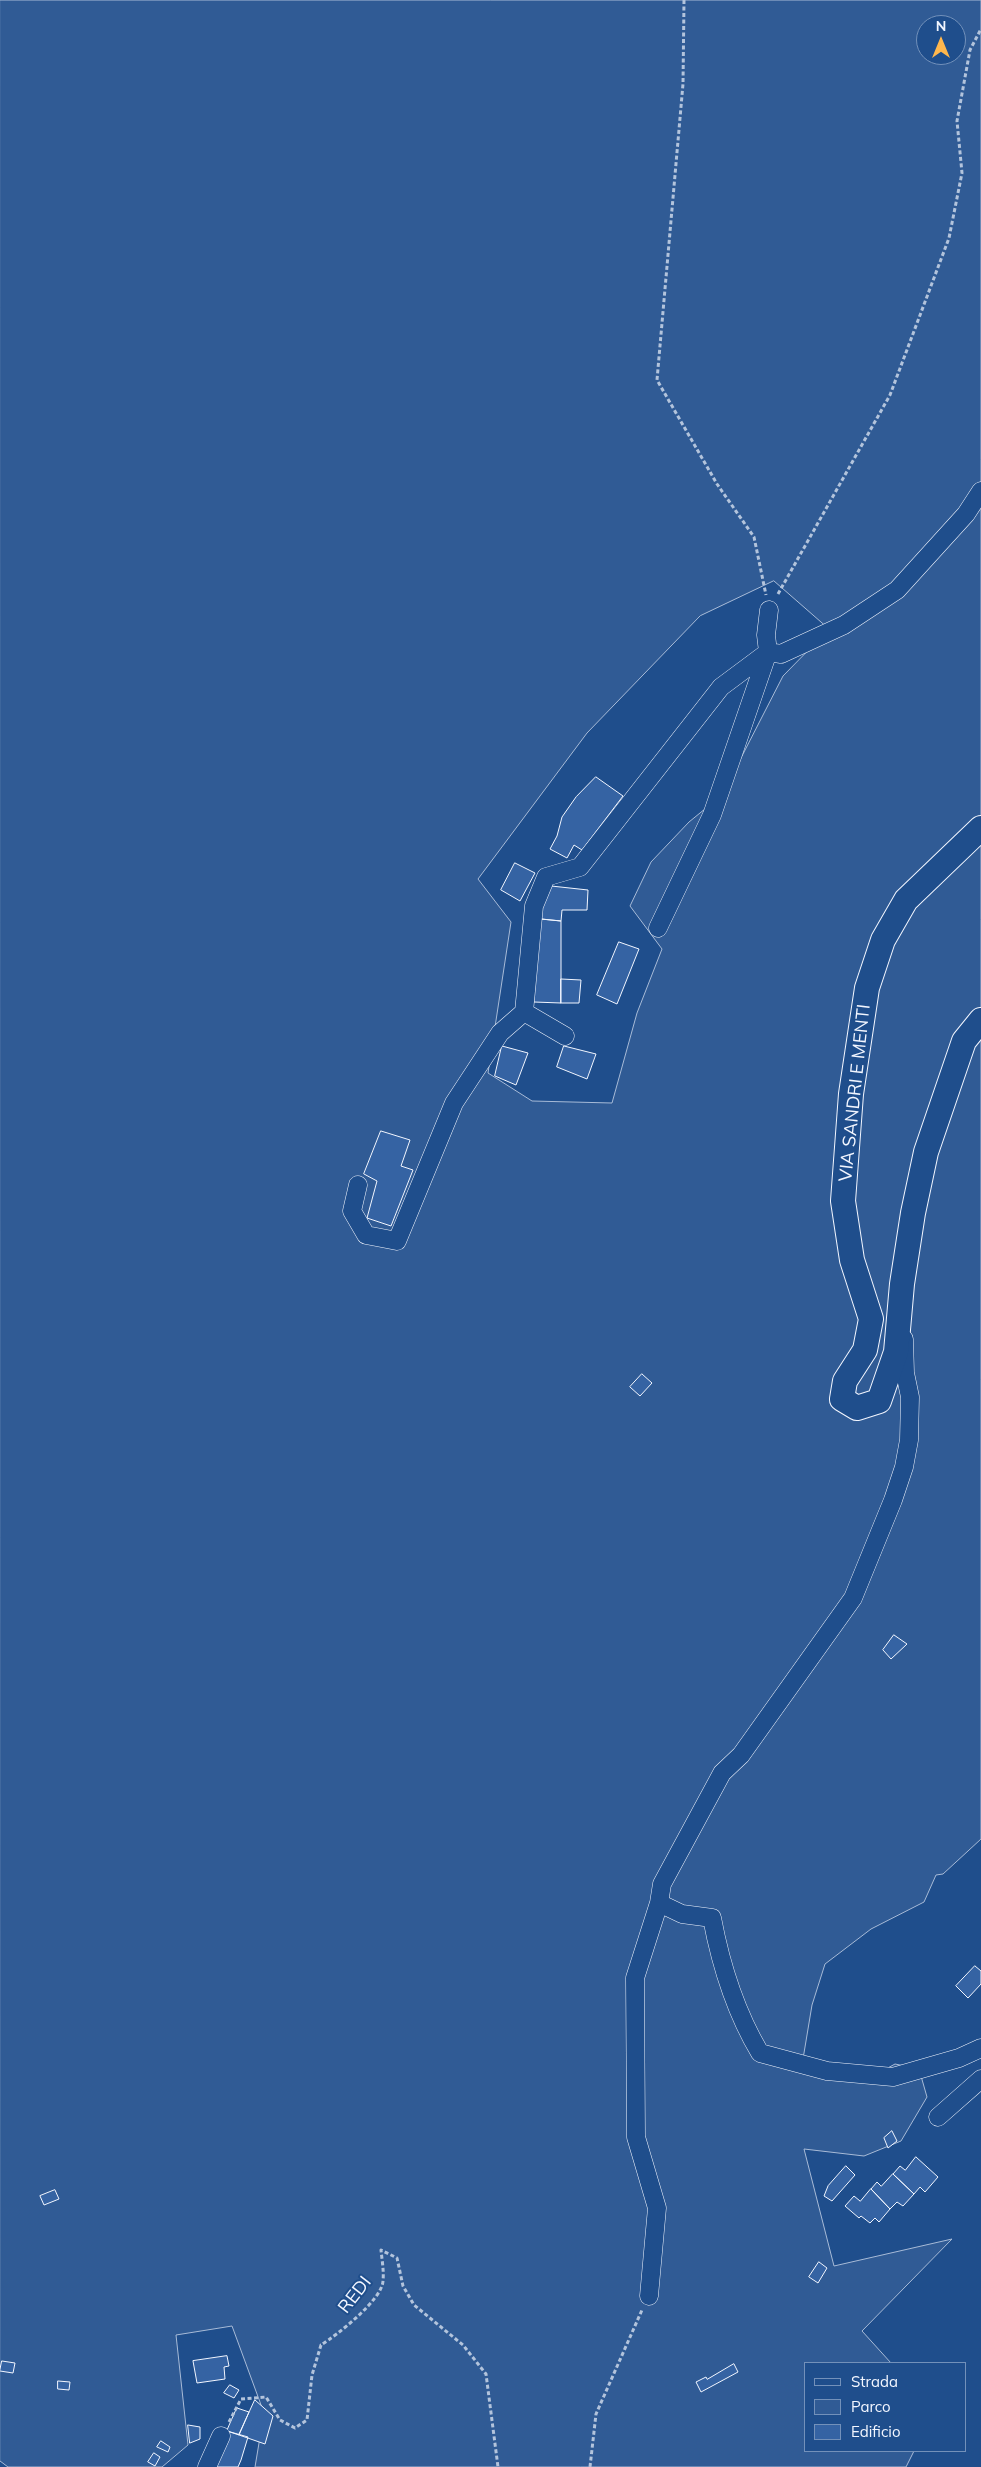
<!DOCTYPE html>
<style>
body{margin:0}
#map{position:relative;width:981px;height:2467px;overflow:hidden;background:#1f4e8c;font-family:Mulish,sans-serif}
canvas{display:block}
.legend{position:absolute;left:804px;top:2362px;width:162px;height:90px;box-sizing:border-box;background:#1f4e8c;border:1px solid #7391ba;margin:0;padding:6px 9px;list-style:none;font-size:15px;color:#f2f6ff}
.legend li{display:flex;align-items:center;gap:10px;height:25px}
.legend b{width:25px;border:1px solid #7391ba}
.north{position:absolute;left:916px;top:15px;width:50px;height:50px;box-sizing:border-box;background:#1f4e8c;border:1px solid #7391ba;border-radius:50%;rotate:0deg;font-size:14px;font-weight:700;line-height:20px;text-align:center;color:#f2f6ff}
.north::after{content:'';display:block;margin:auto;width:18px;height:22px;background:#ffb74d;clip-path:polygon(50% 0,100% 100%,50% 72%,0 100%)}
</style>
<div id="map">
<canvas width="981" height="2467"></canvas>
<ul class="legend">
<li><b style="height:6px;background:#1f4e8c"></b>Strada</li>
<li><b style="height:14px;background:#305b95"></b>Parco</li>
<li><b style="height:14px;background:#3563a3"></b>Edificio</li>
</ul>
<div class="north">N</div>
</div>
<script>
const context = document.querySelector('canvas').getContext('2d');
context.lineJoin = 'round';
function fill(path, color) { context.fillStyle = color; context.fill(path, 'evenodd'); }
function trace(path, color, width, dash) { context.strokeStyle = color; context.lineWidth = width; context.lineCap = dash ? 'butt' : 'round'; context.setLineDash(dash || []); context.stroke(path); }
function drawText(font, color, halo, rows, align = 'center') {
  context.font = font + ' Mulish,sans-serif'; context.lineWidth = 4; context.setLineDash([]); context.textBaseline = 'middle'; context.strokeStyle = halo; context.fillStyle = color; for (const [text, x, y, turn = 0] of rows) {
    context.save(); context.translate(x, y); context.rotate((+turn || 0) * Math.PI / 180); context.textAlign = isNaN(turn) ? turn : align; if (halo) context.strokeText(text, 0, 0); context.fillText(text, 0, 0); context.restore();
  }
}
const green = new Path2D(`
 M0,0H981V1839L943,1874L936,1875L924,1902L871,1929L825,1964L812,2005L802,2065L875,2075L895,2064L919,2069L927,2097L901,2141L864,2156L804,2149L834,2266L952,2239L862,2331L891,2363H805V2451H914L906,2467H255L264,2413L232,2326L176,2335L188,2445L162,2467H8L0,2461ZM926,25H956V55H926ZM774,581L829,629L783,676L722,795L689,822L651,862L630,906L662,949L637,1013L612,1103L532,1101L488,1073L511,922L478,879L587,733L700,616Z`);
const building = new Path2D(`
 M596,777L623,796L582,850L574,845L567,858L550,849L557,836L562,817L576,797Z
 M515,863L535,873L520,901L501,890Z
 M542,885L588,890L587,910H562L561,921L541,919Z
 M541,919L561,921V1003L534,1002Z
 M619,942L639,949L617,1004L597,995Z
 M561,979L581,980L579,1003H561Z
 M502,1046L528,1053L516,1085L495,1076Z
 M564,1046L596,1054L587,1079L557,1067Z
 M381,1131L410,1140L401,1166L413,1170L391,1226L367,1218L377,1181L364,1174Z
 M642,1374L652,1383L640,1396L630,1387Z
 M894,1635L907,1644L891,1659L883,1650Z
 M975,1966L981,1971V1984L968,1998L956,1986Z
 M892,2131L897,2141L888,2148L884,2138Z
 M916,2157L938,2177L925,2192L920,2187L914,2194L893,2174L900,2166L905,2170Z
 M846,2166L855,2175L832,2201L824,2196L828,2186Z
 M893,2174L914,2194L903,2206L897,2202L890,2209L871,2189L877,2182L881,2186Z
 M871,2189L890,2209L879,2222L875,2218L870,2223L861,2216L859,2218L845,2206L854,2196L860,2201Z
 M55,2190L59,2199L44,2205L40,2196Z
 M819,2262L827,2268L818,2283L809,2277Z
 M227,2356L229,2366L224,2367L225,2379L197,2383L193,2361Z
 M2,2361L15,2363L13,2373L0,2371Z
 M734,2364L738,2372L701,2392L696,2382L706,2377L707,2379Z
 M58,2381L70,2382L69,2390L58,2389Z
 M230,2385L239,2390L234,2398L224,2393Z
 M255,2400L273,2416L265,2444L239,2435Z
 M237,2408L249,2412L239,2435L227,2431Z
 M188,2425L200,2427V2439L190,2443Z
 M227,2431L248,2437L241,2460L238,2467H211Z
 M161,2441L170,2447L168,2452L157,2447Z
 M154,2453L160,2457L155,2466L148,2462Z`);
const path = new Path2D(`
 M684,0L683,84L657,380L717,484L754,537L766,595
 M778,594L890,395L949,238L962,173L957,121L970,50L981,29
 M229,2422L241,2399L266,2397L280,2420L295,2428L307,2420L312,2375L321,2345C337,2335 382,2300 383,2281C384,2271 382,2260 381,2250L397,2258L403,2286L414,2305L463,2345L486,2374L498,2467
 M590,2467L596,2414L642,2310`);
const street = new Path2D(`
 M658,928L712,815L768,652L766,635L769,610
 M565,1036L524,1012L534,906L546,877L580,867L721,687L768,652L781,654L844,625L897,590L966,514L981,491
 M358,1185L352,1211L366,1235L397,1241L454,1103L500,1033L524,1012
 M659,1903L682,1914L712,1918C721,1966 735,2011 760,2053L827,2071L893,2077L959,2058L981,2048
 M938,2117L981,2079
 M649,2296L657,2208L636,2137L635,1978L659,1903L662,1884L722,1773L741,1755L853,1598L893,1500L904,1467L909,1440L910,1397L905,1373L904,1339
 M207,2467L221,2436`);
const secondary = new Path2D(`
 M981,828L906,900L883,940L867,988L851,1094L843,1201L852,1260L871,1319L865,1350L845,1381L842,1399L857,1408L879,1401L896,1352L902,1284L913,1213L926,1152L964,1041L981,1020`);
const streetNames = [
 ["VIA SANDRI E MENTI",855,1093,-84],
 ["REDI",355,2295,-52]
];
fill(green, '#305b95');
trace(green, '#a8bbd7', 1);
fill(building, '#3563a3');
trace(building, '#f2f6ff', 1);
trace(street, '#f2f6ff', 19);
trace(secondary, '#f2f6ff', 26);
trace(path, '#b3c4dc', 3, [4, 2.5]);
trace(street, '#1f4e8c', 18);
trace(secondary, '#1f4e8c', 24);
drawText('18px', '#f2f6ff', '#1f4e8c', streetNames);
</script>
